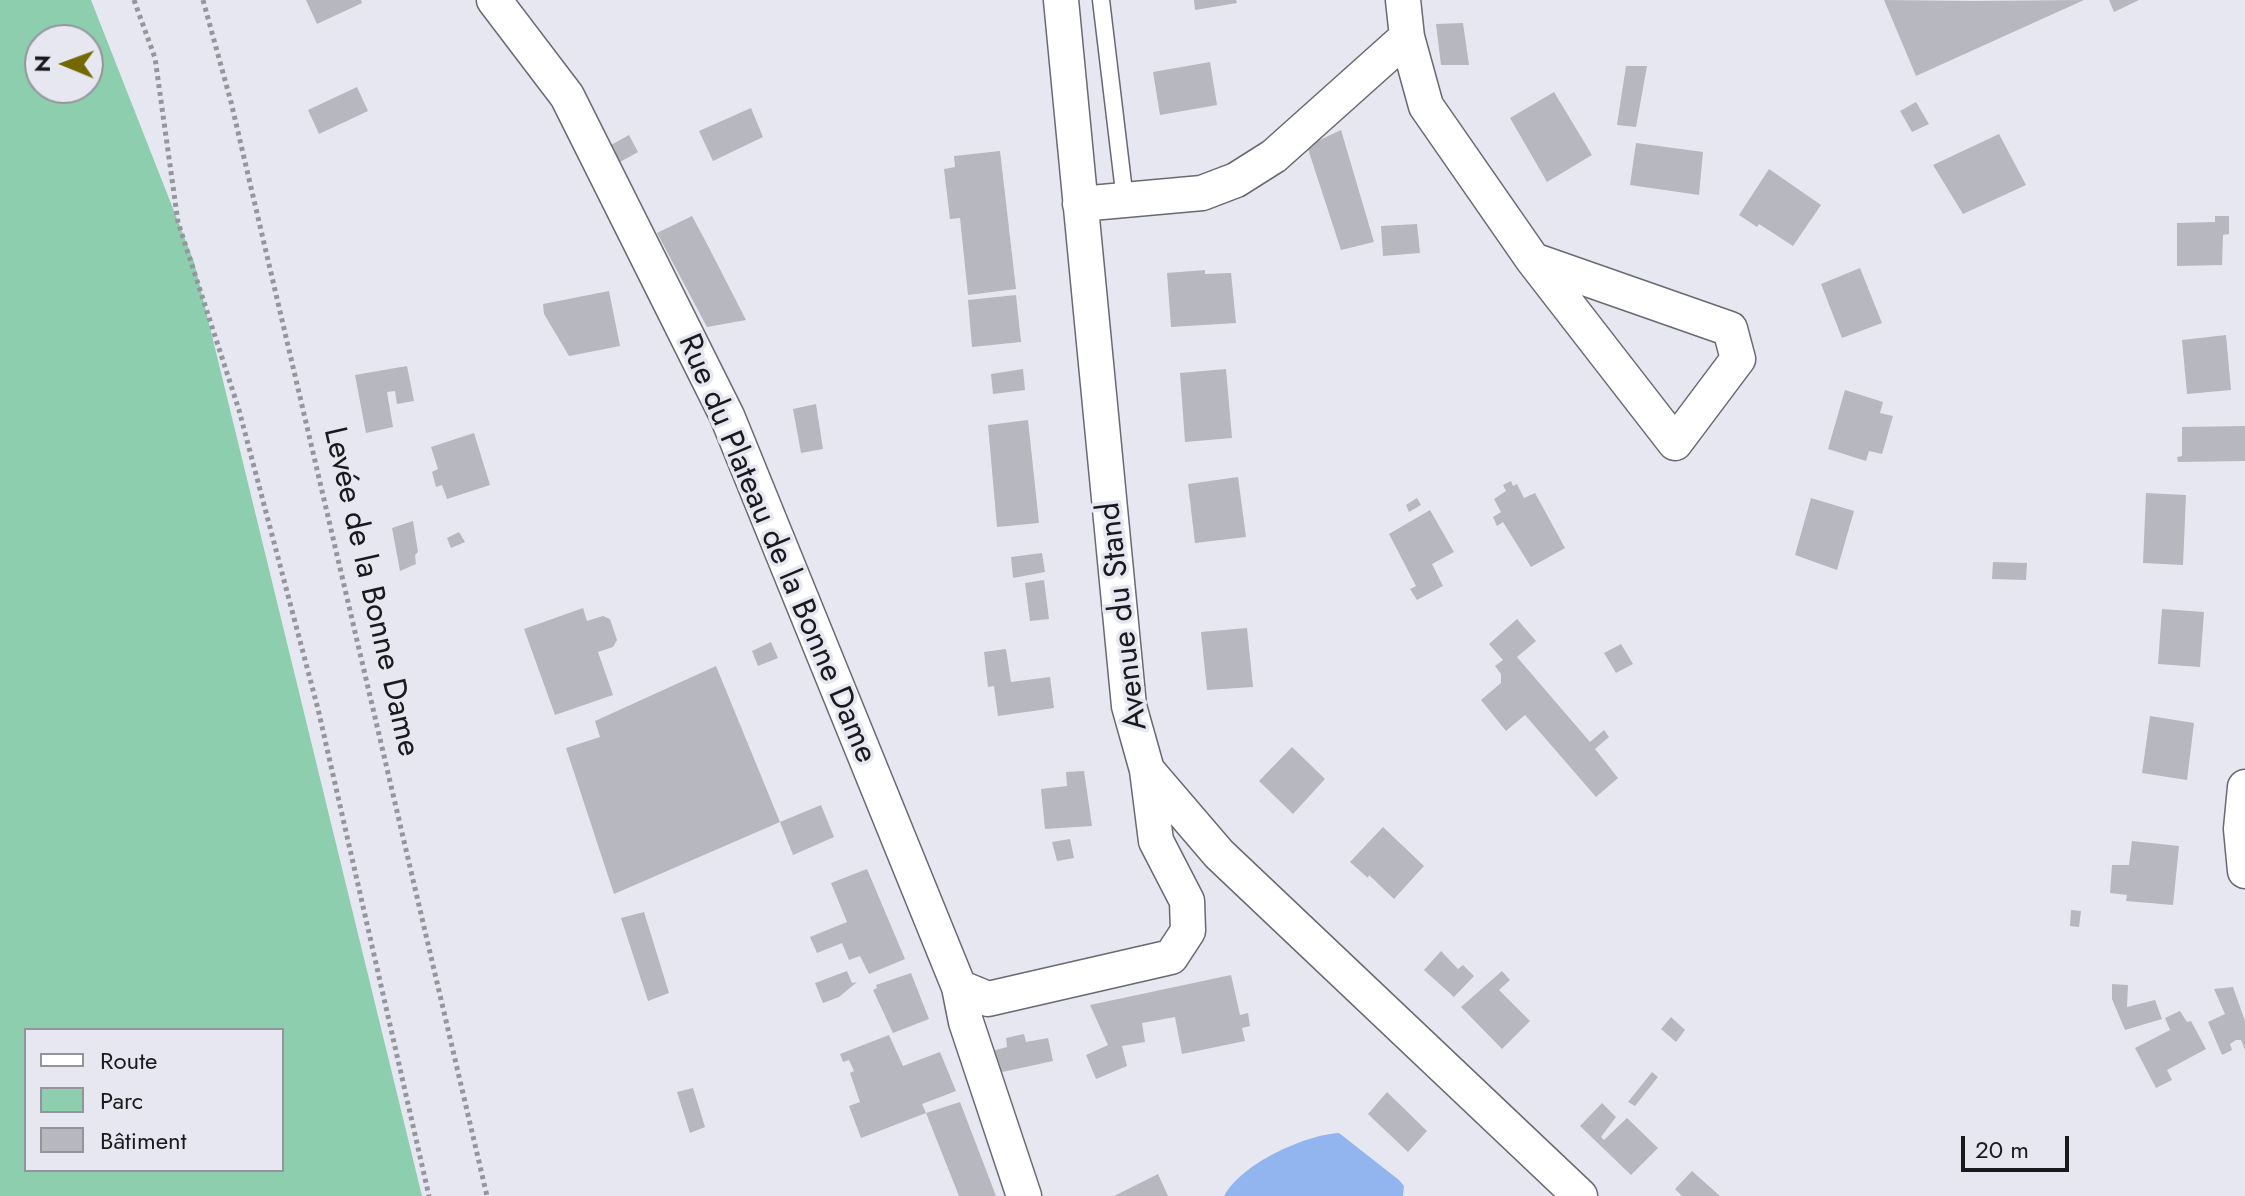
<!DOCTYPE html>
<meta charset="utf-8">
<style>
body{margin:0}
#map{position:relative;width:2245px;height:1196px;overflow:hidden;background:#e6e7f1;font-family:Jost,sans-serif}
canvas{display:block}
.legend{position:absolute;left:24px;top:1028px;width:260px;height:144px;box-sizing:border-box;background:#e6e7f1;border:2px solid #94959c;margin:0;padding:10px 14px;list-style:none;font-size:24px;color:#191a1d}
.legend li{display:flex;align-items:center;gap:16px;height:40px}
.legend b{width:40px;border:2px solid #94959c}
.north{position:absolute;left:24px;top:24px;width:80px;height:80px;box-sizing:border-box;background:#e6e7f1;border:2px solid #94959c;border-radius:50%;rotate:271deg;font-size:22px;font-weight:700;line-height:32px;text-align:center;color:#191a1d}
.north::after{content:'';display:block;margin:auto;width:28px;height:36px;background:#746800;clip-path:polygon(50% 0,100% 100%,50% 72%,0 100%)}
.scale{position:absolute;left:1961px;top:1136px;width:108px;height:36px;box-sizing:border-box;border:4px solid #191a1d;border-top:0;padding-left:10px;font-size:24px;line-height:28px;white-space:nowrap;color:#191a1d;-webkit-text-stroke:6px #e6e7f1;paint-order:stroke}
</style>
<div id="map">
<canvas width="2245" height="1196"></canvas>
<ul class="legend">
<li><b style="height:10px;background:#fff"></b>Route</li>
<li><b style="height:22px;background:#8ccead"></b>Parc</li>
<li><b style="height:22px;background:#b7b7c0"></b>Bâtiment</li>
</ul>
<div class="north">N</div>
<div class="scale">20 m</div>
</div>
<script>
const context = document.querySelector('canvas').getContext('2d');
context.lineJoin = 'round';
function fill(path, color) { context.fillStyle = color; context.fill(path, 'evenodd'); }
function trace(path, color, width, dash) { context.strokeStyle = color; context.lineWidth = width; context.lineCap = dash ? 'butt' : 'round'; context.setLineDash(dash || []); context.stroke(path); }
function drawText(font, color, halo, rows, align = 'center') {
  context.font = font + ' Jost,sans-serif'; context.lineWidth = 7; context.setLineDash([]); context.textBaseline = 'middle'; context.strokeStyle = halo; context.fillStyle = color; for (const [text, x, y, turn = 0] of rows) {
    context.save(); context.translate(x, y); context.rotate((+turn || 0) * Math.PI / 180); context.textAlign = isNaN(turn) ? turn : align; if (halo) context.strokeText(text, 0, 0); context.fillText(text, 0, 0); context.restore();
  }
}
const green = new Path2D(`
 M0,0H91L194,262L422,1196H0ZM40,40H88V88H40ZM26,1030H282V1170H26Z`);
const water = new Path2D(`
 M1339,1133L1399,1180L1404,1186L1403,1196H1224C1241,1164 1304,1135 1339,1133Z`);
const building = new Path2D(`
 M306,0H361L362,3L317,24Z
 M1194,0H1236L1237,3L1195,10Z
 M1884,0L1973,1L2084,0L1916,76Z
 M2109,0H2139L2114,12Z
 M1463,23L1469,65H1441L1436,24Z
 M1210,62L1217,105L1160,115L1153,72Z
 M1626,66H1647L1636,127L1617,125Z
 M357,87L368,111L319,134L308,110Z
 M1554,92L1592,155L1547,182L1510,118Z
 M1916,102L1929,124L1912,132L1900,111Z
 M751,108L763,137L713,161L699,131Z
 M1341,130L1374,242L1341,250L1307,146Z
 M1999,134L2026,185L1963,214L1933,165Z
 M629,135L638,152L620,162L611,145Z
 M1636,143L1703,152L1699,195L1630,185Z
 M1000,151L1016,289L968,295L960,218L950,219L944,169L955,167L954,156Z
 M1769,169L1821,205L1793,246L1759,224L1757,227L1739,215Z
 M692,216L706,242L746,320L707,327L657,233Z
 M2215,216H2229V234L2223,235L2222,265L2177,266V223L2215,222Z
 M1417,224L1420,253L1383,256L1381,226Z
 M1860,268L1882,323L1842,338L1821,284Z
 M1205,270V274L1231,273L1236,323L1171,327L1167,273Z
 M609,291L620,346L569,356L544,314L543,304Z
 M1016,295L1021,342L972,347L968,300Z
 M2226,335L2231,390L2187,394L2182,340Z
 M407,366L414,401L397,404L395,391L387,392L393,427L366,433L355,375Z
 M1023,369L1025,390L993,394L991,374Z
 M1226,369L1232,438L1185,442L1180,373Z
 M1845,390L1883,402L1880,413L1893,416L1882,454L1869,451L1866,461L1828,449Z
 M816,404L823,449L801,453L793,409Z
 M1028,420L1039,523L997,527L988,425Z
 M2245,426V461L2178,462L2177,457L2182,456V427Z
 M474,433L490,485L447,499L442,485L436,487L432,472L438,469L431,447Z
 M1238,477L1246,537L1195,543L1188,484Z
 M1511,481L1513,486L1517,484L1524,498L1535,493L1565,548L1531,567L1503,522L1497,526L1493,517L1501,512L1494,499L1506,491L1503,485Z
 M2146,493L2186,495L2183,565L2143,563Z
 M1417,498L1421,505L1409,512L1406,505Z
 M1811,498L1854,511L1837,570L1795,555Z
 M1430,510L1454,552L1432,564L1443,586L1417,600L1410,589L1416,586L1389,534Z
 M413,521L418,552L415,555L416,564L400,571L392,528Z
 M459,532L465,542L451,548L447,538Z
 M1042,553L1045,572L1013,578L1011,557Z
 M1993,562L2027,563L2026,580L1992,579Z
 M1044,580L1049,619L1030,621L1025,583Z
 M583,608L587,621L603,616L610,619L617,640L613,647L598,652L613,695L555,715L524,629Z
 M2162,609L2204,612L2200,667L2158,664Z
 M1517,619L1536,641L1517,657L1590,742L1604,730L1609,737L1595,749L1618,778L1596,797L1525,715L1506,731L1481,700L1501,683V674L1495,666L1503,660L1489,644Z
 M1247,628L1253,687L1207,690L1201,632Z
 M771,642L778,658L758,666L752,651Z
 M1621,644L1633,664L1616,673L1604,653Z
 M1006,649L1011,682L1050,677L1054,708L998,716L994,686L988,687L984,652Z
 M716,666L780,822L614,894L566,748L600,737L595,721Z
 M2150,716L2194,723L2187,780L2142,773Z
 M1292,747L1325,779L1293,814L1259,781Z
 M1084,771L1092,826L1045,829L1041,789L1067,786L1066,772Z
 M821,805L834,837L793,855L780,822Z
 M1383,827L1424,866L1394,899L1369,875L1368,878L1350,862Z
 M1070,839L1074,858L1057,861L1052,842Z
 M2132,841L2179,846L2173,905L2126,901L2127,895L2110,893L2112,865H2129Z
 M867,869L905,959L869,974L860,956L849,960L842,943L817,953L810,937L847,922L831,883Z
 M2071,910L2081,911L2079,927L2070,926Z
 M644,912L669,993L648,1001L621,918Z
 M1441,951L1458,969L1463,965L1474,976L1454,997L1424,970Z
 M847,971L852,983L857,982L839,997L823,1003L815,983Z
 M1502,971L1510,980L1499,990L1530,1021L1502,1049L1461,1007Z
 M911,973L929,1019L893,1033L873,990L877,988L876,985Z
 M1231,975L1240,1015L1248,1013L1250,1026L1242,1028L1245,1041L1182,1054L1175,1017L1142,1023L1145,1042L1122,1046L1127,1066L1096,1079L1086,1055L1108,1045L1090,1005Z
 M2112,984L2128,985L2127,1007L2155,1000L2162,1019L2125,1030L2112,999Z
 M2233,987L2245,1021V1050L2241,1040H2236L2230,1044L2232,1050L2222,1055L2208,1022L2225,1014L2214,989Z
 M2180,1011L2187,1022L2191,1021L2206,1049L2167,1070L2172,1080L2156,1088L2135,1048L2170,1030L2165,1018Z
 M1671,1017L1685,1030L1676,1042L1661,1029Z
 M1024,1034L1026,1042L1048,1038L1053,1061L993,1074L988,1052L1007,1047L1006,1038Z
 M889,1035L903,1066L940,1052L956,1091L922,1104L926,1113L960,1102L996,1196H959L926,1113L861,1138L849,1106L860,1102L850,1073L854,1071L849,1060L843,1062L840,1054Z
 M1652,1072L1658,1077L1635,1106L1628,1102Z
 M693,1088L705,1127L690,1133L677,1092Z
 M1387,1092L1427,1131L1408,1152L1368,1114Z
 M1602,1103L1616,1117L1601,1137L1604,1140L1627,1118L1658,1148L1631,1175L1580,1126Z
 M1692,1171L1720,1196H1682L1675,1189Z
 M1158,1174L1168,1196H1114Z`);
const path = new Path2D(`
 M134,0L155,58L178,222L239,410L318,709L429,1196
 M203,0L231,102L487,1196`);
const lane = new Path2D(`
 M1101,0L1125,200`);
const street = new Path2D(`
 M494,0L567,96L727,416L959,987L988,999L1171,957L1188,931L1187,901L1156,841L1147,770
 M1061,0L1129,706L1147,770L1219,854L1580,1196
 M1407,37L1426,106L1533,260L1675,443L1738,359L1730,329L1533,260
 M1080,204L1202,193L1236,180L1274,156L1407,37L1403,0
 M2245,787L2241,829L2245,871
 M959,987L966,1022L1024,1196`);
const streetNames = [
 ["Rue du Plateau de la Bonne Dame",776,549,67],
 ["Levée de la Bonne Dame",370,592,77],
 ["Avenue du Stand",1124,616,-97]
];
fill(green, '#8ccead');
fill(water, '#92b5ef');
fill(building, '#b7b7c0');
trace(lane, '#686971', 19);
trace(street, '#686971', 37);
trace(path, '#95969d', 5, [4, 4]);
trace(lane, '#fff', 16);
trace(street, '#fff', 34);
drawText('32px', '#191a1d', '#e6e7f1', streetNames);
</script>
